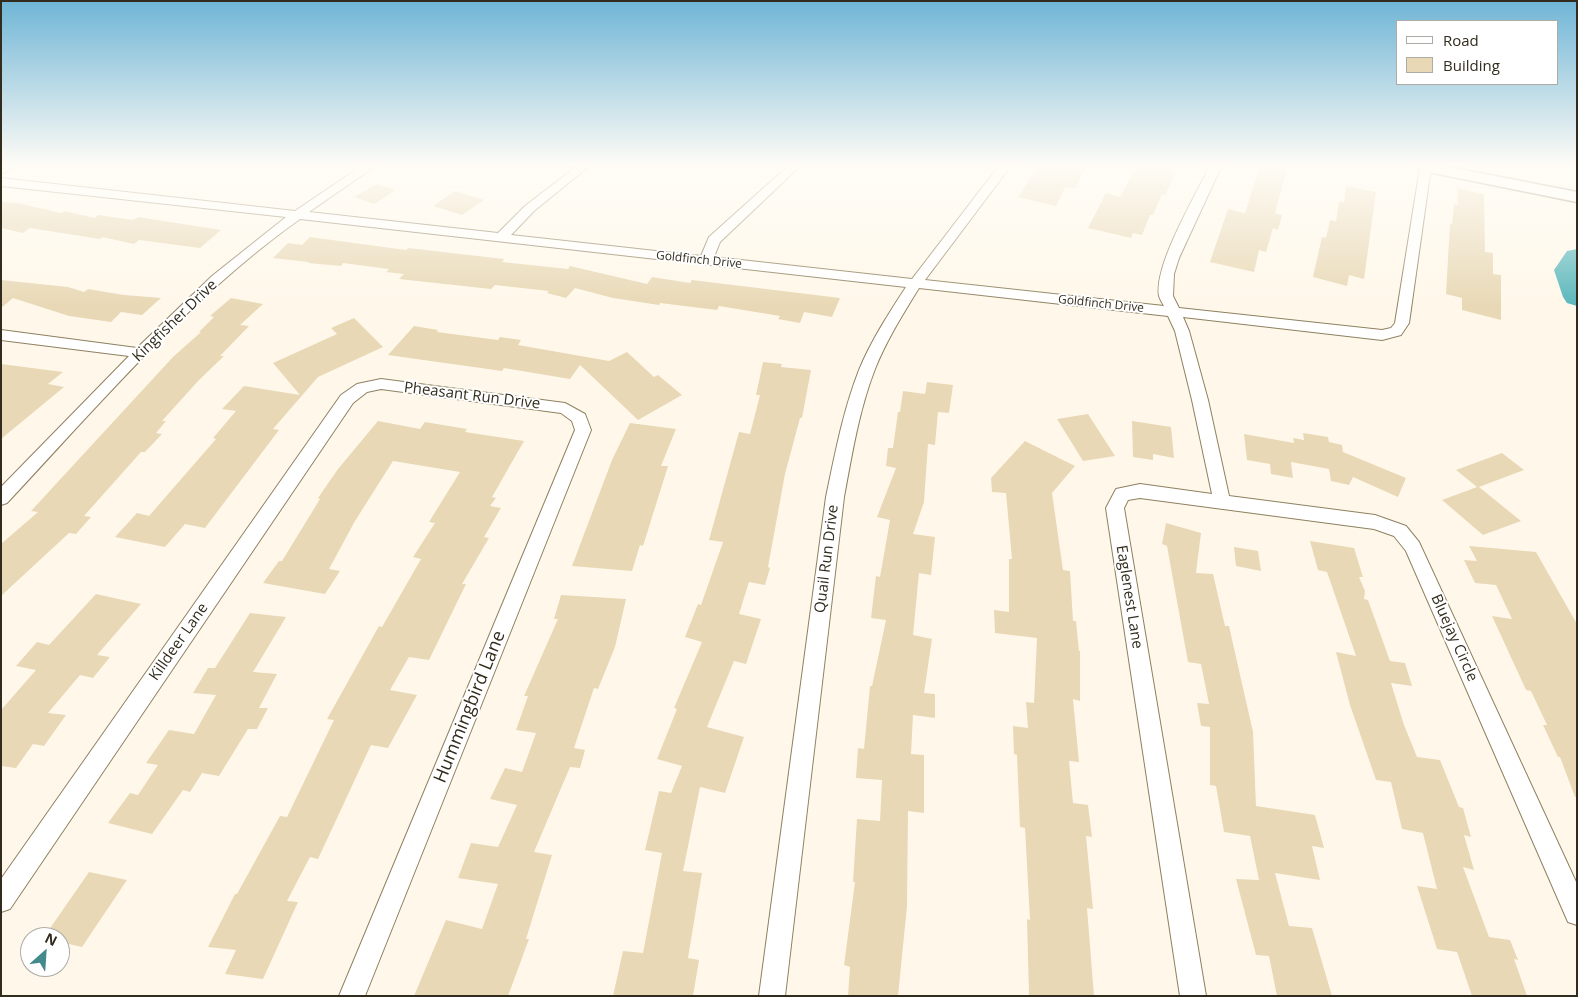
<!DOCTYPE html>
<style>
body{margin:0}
#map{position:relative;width:1578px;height:997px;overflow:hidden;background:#fff8ea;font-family:"Open Sans",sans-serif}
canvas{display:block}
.frame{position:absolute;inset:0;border:2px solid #322c1e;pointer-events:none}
.legend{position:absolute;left:1396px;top:20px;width:162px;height:65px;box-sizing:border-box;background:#fff;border:1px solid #adaba5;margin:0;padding:6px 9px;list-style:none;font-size:15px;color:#322c1e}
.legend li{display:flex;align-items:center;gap:10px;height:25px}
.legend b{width:25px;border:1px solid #adaba5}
.north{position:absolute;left:20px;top:927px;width:50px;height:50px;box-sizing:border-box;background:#fff;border:1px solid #adaba5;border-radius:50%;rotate:26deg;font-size:14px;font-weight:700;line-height:20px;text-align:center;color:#322c1e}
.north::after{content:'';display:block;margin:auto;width:18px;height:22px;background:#428a8b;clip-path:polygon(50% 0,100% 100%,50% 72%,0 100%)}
</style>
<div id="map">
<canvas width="1578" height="997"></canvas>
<div class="frame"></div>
<ul class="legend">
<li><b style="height:6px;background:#fff"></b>Road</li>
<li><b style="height:14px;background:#e8d8b5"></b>Building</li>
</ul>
<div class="north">N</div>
</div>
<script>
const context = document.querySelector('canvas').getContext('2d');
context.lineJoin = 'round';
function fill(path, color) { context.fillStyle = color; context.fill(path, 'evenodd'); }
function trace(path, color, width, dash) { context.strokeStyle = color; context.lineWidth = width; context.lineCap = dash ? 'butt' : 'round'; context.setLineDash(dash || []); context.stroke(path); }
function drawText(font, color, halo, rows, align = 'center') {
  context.font = font + ' "Open Sans",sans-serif'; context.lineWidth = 4; context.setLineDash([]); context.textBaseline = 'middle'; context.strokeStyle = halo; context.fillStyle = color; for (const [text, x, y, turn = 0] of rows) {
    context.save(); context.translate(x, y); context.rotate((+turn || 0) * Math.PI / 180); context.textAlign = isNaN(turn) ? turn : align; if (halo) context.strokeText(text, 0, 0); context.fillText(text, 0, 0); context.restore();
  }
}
const river = new Path2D(`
 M1577,249V306L1567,303L1563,297L1554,270L1567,251Z`);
const building = new Path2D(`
 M1037,168H1086L1074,189L1065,187L1056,206L1018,197Z
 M1136,168H1166L1177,170L1165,195L1162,194L1153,215H1150L1142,235L1133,233L1131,238L1088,228L1106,193L1120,197Z
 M1259,168H1287L1275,213L1282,215L1278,230L1273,228L1266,252L1259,250L1254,272L1210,262L1228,209L1245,213Z
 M377,184L396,190L374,204L354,197Z
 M1346,186L1376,192L1364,279L1349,275L1347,286L1313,277L1322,237L1326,238L1330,220L1336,221L1339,201L1344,202Z
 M1457,188L1484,194L1485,252L1493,253V274L1501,275V320L1462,310V298L1446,294L1450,224H1452L1454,204L1458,205Z
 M455,191L484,200L462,215L433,206Z
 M1,202L18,203L61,213L65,211L95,218L98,215L133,220L138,217L221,230L200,248L139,240L134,244L102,237L100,239L30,228L23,233L1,228Z
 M310,237L406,250L408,248L504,259L502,262L568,269L570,266L647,284L652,277L690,283L692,280L840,298L832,317L804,312L800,323L778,319L780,316L719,306L717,310L660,303L659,305L613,298L575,288L566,298L547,293L549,291L495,285L491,289L399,279L404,274L386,272L389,269L343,263L341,266L308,263L309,262L273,258L288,243L302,245Z
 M1,280L68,287L84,292L88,289L124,295L161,298L142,315L121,312L111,322L69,316L13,298L1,308Z
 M231,298L263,304L240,325L249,326L220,356H224L198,381L162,421H166L156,433L162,434L145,452H141L84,516L91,517L76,534L69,533L1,596V544L38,512L31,511L173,357L201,332H199L214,317L210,316Z
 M354,318L383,347L318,377L273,429L279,430L205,528L185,524L165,547L115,537L137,513L149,516L216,439L213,438L236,411L222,409L244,386L300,395L273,363L337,334L331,328Z
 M414,326L438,330L437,332L498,340L500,337L521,340L518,345L609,361L627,352L654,377L658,375L682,395L638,420L580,365L570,379L504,368L502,371L388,355Z
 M763,362L782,364L781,367L811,370L802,418H800L785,474L768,567L770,568L765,585L749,582L739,614L761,619L746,664L734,661L707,727L744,737L725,793L700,787L683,871L702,873L688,958L699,960L693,996H613L623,951L643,953L662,853L645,850L659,791L671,793L682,766L657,759L677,709L674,708L702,642L685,637L698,604L701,605L723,542L709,540L739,432L750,434L760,395H756Z
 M1,364L63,372L48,384L64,387L1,439Z
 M927,382L953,385L949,413L938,412L935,445L928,444L924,502L913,534L935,537L931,575L919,573L913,635L932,639L924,693L935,694V718L913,715L911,754L924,755V813L908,811L907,906L898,996H848L850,967L844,965L855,882H853L857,819L880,821L882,780L856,778L858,748L864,749L870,686H872L886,620L871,618L876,576L880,577L890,520L877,517L896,468L886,466L888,448H893L898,412H900L903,391L925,394Z
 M1088,414L1115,456L1083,461L1057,419Z
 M378,421L420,429L425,422L467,429L465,432L524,441L492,497L496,498L490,506L501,508L484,537L489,538L462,584H466L429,660L409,657L390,690L417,695L388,748L371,745L318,859L310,857L287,901L298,902L263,979L225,974L236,950L208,947L235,894H237L280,816L287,817L334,720L327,719L379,626L382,627L421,559L413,557L435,523L429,522L460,472L393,461L355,521L329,569L340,571L325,594L263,583L279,561H282L320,499L318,498L338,469Z
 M1132,421L1171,427L1174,458L1153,454V460L1133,457Z
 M630,423L676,429L661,466H668L643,546L640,545L632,571L572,566L612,460Z
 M1303,433L1328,437L1329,442L1342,445L1343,452L1406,478L1398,497L1353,477L1349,485L1331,481L1329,469L1291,462L1293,478L1271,474L1270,464L1247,460L1244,434L1294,443L1293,438L1304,440Z
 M1025,441L1075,466L1052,493L1063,570L1070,571L1073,621H1076L1079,651H1080V701L1073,699L1079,762L1069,761L1073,803L1088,805L1092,837L1086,836L1093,909L1087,908L1094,996H1029L1027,919L1030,920L1025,828L1020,827L1017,755L1014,754L1013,726L1028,728L1026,702L1034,703L1037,638L995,633L994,610L1009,612V559H1012L1006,493L992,492L991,478Z
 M1502,453L1524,470L1479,487L1521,521L1483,535L1442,500L1477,487L1456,470Z
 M1166,523L1201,533L1196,573L1213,574L1225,626H1229L1253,732L1256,806L1315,815L1324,848L1312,846L1320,880L1275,873L1289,926L1312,928L1332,996H1277L1269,956L1256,955L1236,879L1259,880L1250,836L1224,832L1216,786L1210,785V727L1201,726L1197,703L1209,704L1201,664L1188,662L1167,546L1162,544Z
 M1310,541L1354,548L1363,577H1359L1365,591L1364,599L1368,600L1390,661L1405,663L1412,686L1391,683L1404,725L1417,757L1440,760L1459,807L1463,808L1471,837L1464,835L1474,870L1463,867L1489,937L1510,940L1518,960L1514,959L1527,996H1472L1457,952L1437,949L1417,886L1437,889L1423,833L1402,829L1391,782L1376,780L1350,705L1336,652L1356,656L1327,572L1318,570Z
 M1469,546L1536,552L1577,624V797H1575L1560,757H1558L1543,725H1547L1531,691L1526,690L1492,616L1512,619L1496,585L1475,583L1464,560L1477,561Z
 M1234,547L1258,551L1261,571L1236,566Z
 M96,594L141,604L97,655L110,657L93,678L80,675L48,713L66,715L44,746L33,744L16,768L1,766V710L36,670L16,666L37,642L49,645Z
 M561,595L626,599L615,647L598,689L594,688L574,748L585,750L580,768L570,767L534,852L552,855L526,939H529L508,996H414L446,920L482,929L498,884L458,878L471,843L498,847L517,805L490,799L505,768L522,772L536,733L516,730L528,696H524L558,619H554Z
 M250,613L286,617L253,672L277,674L259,708H268L257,729H248L219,776L202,773L190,792L183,790L152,834L108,823L130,793L138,795L158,765L146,763L169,730L194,734L216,695L193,693L208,668H215Z
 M89,872L127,880L82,947L60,942V937H44Z`);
const minor = new Path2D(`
 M1,167H14L1,174Z
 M360,167H374L309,212L498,233L525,206L568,173L575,167H588L534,211L511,235L701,256L709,237L787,167H799L720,242L714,257L912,279L998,167H1010L925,280L1164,306C1162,303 1160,299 1159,296C1154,265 1195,197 1209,167H1221L1179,258L1174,274L1173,296L1179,308L1382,330L1391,328L1395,323L1420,168L1431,167L1409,323L1401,335L1382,340L1183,317L1189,331L1208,400L1229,496L1375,515L1406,526L1419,542L1577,884V925L1568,922L1406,551L1394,536L1374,529L1140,498L1128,500L1124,508L1206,996H1180L1106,508L1116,489L1140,484L1212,494L1192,400L1175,331L1168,316L919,288C903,314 886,341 875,369C859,410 852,454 844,497L785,996H759L826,497C835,454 843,411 859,370C871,341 889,313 906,287L300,219C190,297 99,405 7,503L1,505V487L129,356L1,340V330L137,348L212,276L286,217L1,186V178L295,211Z
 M381,379L565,403L585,414L591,430L365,996H339L575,430L572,421L561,413L381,389L367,392L353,403L10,909L1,912V879L341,395L357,384Z`);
const tertiary = new Path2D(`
 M1416,167H1449L1577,192V202L1423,171Z`);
const farStreetnames = [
 ["Goldfinch Drive",699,260,6],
 ["Goldfinch Drive",1101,304,6]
];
const streetNames = [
 ["Kingfisher Drive",175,321,-44],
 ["Pheasant Run Drive",472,396,7],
 ["Quail Run Drive",827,559,-83],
 ["Eaglenest Lane",1129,597,81],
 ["Bluejay Circle",1454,638,66],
 ["Killdeer Lane",179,642,-55]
];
const nearStreetnames = [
 ["Hummingbird Lane",470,707,-68]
];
fill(river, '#59b6bb');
fill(building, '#e8d8b5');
trace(minor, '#8f8060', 2);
trace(tertiary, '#8f8060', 3);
fill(minor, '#fff');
fill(tertiary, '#fff');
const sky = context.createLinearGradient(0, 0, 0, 307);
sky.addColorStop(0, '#6fb5d6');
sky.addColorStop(0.54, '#fffcf6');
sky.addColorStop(1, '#fffcf600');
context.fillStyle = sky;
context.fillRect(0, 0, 1578, 307);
drawText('12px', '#322c1e', '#fff', farStreetnames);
drawText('15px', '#322c1e', '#fff', streetNames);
drawText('18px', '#322c1e', '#fff', nearStreetnames);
</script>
